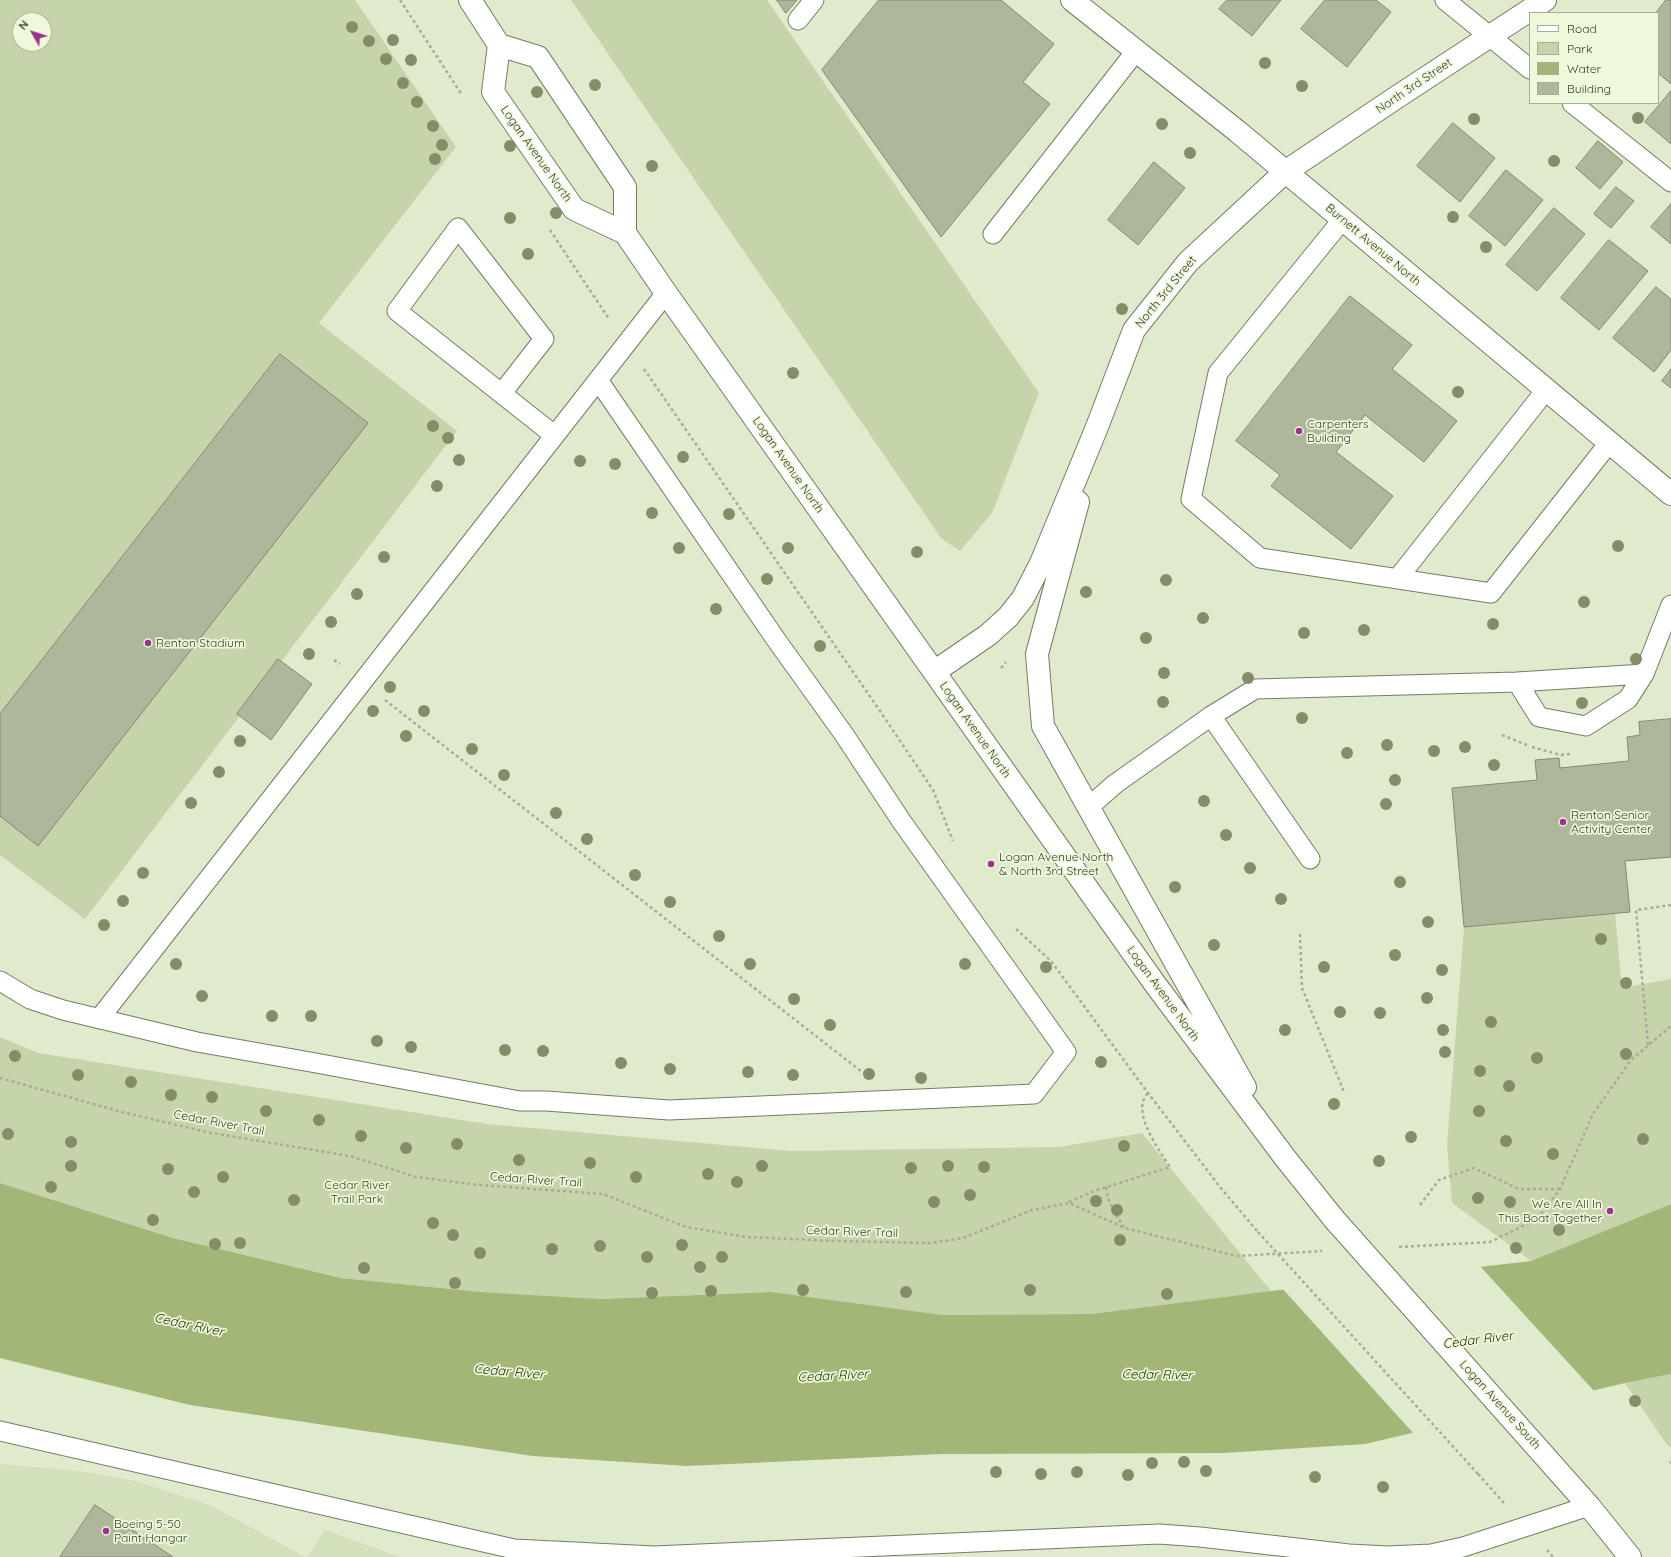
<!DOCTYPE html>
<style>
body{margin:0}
#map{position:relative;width:1671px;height:1557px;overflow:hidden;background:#e0ebce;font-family:Quicksand,sans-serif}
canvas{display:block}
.legend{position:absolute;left:1529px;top:12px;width:130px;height:92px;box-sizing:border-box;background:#eef8db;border:1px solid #a5ad97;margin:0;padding:5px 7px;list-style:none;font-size:12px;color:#383c31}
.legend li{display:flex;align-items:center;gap:8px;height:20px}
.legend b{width:20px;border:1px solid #a5ad97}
.north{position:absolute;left:12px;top:12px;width:40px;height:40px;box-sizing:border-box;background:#eef8db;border:1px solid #a5ad97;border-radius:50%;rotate:309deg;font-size:11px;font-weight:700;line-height:16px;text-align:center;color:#383c31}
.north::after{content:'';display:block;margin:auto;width:14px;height:18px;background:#9d3090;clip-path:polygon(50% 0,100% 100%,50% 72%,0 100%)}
</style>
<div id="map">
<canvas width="1671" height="1557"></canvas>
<ul class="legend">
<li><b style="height:5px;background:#fff"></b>Road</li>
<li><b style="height:11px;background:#c6d4ac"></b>Park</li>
<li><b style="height:11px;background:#a2b678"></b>Water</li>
<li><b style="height:11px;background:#adb79b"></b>Building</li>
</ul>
<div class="north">N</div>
</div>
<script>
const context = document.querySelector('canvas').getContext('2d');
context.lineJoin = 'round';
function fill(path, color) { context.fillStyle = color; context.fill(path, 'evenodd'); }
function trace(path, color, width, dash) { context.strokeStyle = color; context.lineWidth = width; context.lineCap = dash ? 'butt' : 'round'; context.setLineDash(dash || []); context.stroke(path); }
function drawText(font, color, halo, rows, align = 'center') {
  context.font = font + ' Quicksand,sans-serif'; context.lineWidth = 3.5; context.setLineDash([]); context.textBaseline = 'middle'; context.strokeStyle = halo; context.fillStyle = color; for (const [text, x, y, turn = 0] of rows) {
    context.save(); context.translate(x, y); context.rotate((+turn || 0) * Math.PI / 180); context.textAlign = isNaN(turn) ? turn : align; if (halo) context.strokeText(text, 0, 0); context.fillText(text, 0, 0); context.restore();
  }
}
const built = new Path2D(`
 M0,1464L79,1471L136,1481L212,1506L305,1557H0Z
 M325,1530L400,1557H307Z`);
const green = new Path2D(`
 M0,0H355L456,147L319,323L457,431L85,919L0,855ZM20,20H44V44H20Z
 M571,0H767L1039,393L992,513L960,551L941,538Z
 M1615,913L1622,988L1671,979V1204L1531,1261L1452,1203L1447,1145L1464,927Z
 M0,1037L38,1053L487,1124L791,1151L1059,1147L1142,1133L1271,1291L1091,1314L943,1315L772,1292L601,1299L481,1292L341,1278L173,1238L0,1183Z
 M1671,1374V1448L1665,1442L1625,1383Z`);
const water = new Path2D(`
 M0,1183L173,1238L341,1278L481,1292L601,1299L772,1292L943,1315L1091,1314L1271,1291L1531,1261L1671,1204V1374L1625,1383L1365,1444L1224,1453L941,1454L687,1466L533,1456L190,1405L0,1358Z`);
const pier = new Path2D(`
 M1479,1265L1595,1392L1414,1434L1281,1287Z`);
const building = new Path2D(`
 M777,0H797L786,13Z
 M879,0H1001L1054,44L1023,82L1050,104L941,237L822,70Z
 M1227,0H1281L1252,36L1219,9Z
 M1325,0H1376L1391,12L1347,67L1301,29Z
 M1666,0H1671V84L1658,73V13H1656Z
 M1671,91V144L1645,122Z
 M1453,123L1495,158L1460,202L1417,166Z
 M1598,141L1623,162L1600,189L1576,168Z
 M1154,162L1185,188L1138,245L1108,220Z
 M1506,170L1543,200L1505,246L1469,216Z
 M1616,187L1634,201L1611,228L1594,214Z
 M1671,204V244L1651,227Z
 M1554,208L1585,234L1537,291L1506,265Z
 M1609,240L1648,271L1599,330L1561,298Z
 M1656,287L1671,299V350L1654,372L1613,338Z
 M1350,296L1412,345L1392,369L1457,421L1424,462L1365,415L1336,452L1393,496L1351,549L1271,486L1280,475L1236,441Z
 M280,354L368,423L38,846L0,816V714Z
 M1671,369V388L1662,381Z
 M278,659L312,684L271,740L237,714Z
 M1671,719V857L1625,861L1630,912L1464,927L1452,788L1537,780L1535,760L1559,758L1560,768L1629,761L1627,737L1640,735L1639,722Z
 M95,1505L173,1557H60Z`);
const path = new Path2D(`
 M400,0L462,95
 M550,230L609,319
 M644,369L878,708L933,790L953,841
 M334,660L340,664
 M1001,668L1006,662
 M385,700L862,1072
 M1502,735L1527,745
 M1532,747L1561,755L1570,754
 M1016,929L1051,961L1148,1093L1220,1187L1258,1232
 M1300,934L1302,988L1344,1092
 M1648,1045L1636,910L1671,905
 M0,1078L122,1112L211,1133L350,1156L416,1177L479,1185L603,1194L686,1227L747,1237L836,1241L930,1243L963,1238L1032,1210L1069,1203L1125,1228L1237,1256L1322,1251
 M1106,1187C1108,1203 1115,1214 1124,1227
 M1069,1202L1094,1191L1170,1167C1159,1150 1130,1111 1148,1093
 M1420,1205L1439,1180L1474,1168L1519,1189H1559
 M1399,1247L1490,1242L1537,1219L1560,1189L1593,1114L1631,1060L1671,1026
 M1670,1463L1671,1462
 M1478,1474L1504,1503
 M1547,1550L1553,1557`);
const service = new Path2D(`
 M1445,0L1530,69
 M798,20L814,0
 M1572,103L1671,182
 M1343,219L1218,373L1191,499L1260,558L1491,593L1609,443
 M993,234L1136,51
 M502,393L544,339L458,228L397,311L554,435
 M1398,578L1546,390
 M1517,682L1644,674
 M1211,716L1310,859
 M1090,806L1115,784L1211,716L1255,689L1517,682L1539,717L1586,726L1628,699L1644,674L1671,605
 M0,981L30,999L63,1010L197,1042L316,1063L520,1101H546L669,1110L1034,1094L1066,1052L902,822L843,733L777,641L598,380
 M99,1019L666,293
 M0,1431L514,1549L654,1556L1159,1534L1200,1537L1349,1554L1388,1556L1431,1554L1463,1547L1589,1506`);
const minor = new Path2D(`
 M1072,0L1237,131L1671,494`);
const secondary = new Path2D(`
 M470,0L499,45L538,57L625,187V233
 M499,45L493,92L574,209L625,233L666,293L1155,984L1286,1159L1334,1219
 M1078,502L1037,654L1043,726L1245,1087
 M934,672L988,635L1008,617L1023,598L1041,563L1097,427L1134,330L1188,262L1285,172L1400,95L1545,0
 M1430,1327L1589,1506L1630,1557`);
const pathBridge = new Path2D(`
 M1258,1232L1478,1474`);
const secondaryBridge = new Path2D(`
 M1334,1219L1430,1327`);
const trees = [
 [352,27],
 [393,40],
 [369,41],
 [386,59],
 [411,60],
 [1265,63],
 [403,83],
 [595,85],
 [1302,86],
 [537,92],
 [417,102],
 [1638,118],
 [1474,119],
 [1162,124],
 [433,126],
 [442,145],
 [510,146],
 [1190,153],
 [435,159],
 [1554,161],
 [652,166],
 [556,213],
 [1453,217],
 [510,218],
 [1486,247],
 [528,254],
 [1122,309],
 [793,373],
 [1458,392],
 [433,426],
 [448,438],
 [683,457],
 [459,460],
 [580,461],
 [615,464],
 [437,486],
 [652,513],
 [729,514],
 [1618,546],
 [679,548],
 [788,548],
 [917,552],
 [384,557],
 [767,579],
 [1166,580],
 [1086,592],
 [357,594],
 [1584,602],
 [716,609],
 [1203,618],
 [331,622],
 [1493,624],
 [1364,630],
 [1304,633],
 [1146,638],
 [820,646],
 [309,654],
 [1636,659],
 [1164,673],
 [1248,678],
 [390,687],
 [1163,702],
 [1582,703],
 [373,711],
 [424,711],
 [1302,718],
 [406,736],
 [240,741],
 [1387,745],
 [1465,747],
 [472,749],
 [1434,751],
 [1347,753],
 [1494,765],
 [219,772],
 [504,775],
 [1395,780],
 [1204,801],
 [191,803],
 [1386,804],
 [556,813],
 [1226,835],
 [587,839],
 [1250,868],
 [143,873],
 [635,875],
 [1400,882],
 [1175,887],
 [1281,899],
 [123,901],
 [670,902],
 [1428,922],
 [104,925],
 [719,936],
 [1601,939],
 [1214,945],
 [1395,955],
 [176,964],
 [750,964],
 [965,964],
 [1046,967],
 [1324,967],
 [1442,970],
 [1626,983],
 [202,996],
 [1427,998],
 [794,999],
 [1340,1012],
 [1380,1013],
 [272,1016],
 [311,1016],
 [1491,1022],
 [830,1025],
 [1285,1030],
 [1443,1030],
 [377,1041],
 [411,1047],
 [505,1050],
 [543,1051],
 [1445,1052],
 [1626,1054],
 [15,1056],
 [1537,1058],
 [1101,1062],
 [621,1063],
 [670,1069],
 [1480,1071],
 [748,1072],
 [869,1074],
 [78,1075],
 [793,1075],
 [921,1078],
 [131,1082],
 [1509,1086],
 [171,1095],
 [212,1097],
 [1334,1104],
 [266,1111],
 [1479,1111],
 [319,1120],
 [8,1134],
 [361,1136],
 [1411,1137],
 [1643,1139],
 [1506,1141],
 [71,1142],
 [457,1144],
 [1124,1146],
 [406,1148],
 [1553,1154],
 [519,1160],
 [1379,1161],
 [590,1163],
 [71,1166],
 [762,1166],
 [948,1166],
 [984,1167],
 [911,1168],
 [168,1169],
 [708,1174],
 [223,1177],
 [636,1177],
 [737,1182],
 [51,1187],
 [194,1192],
 [970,1195],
 [1478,1198],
 [294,1200],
 [1096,1201],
 [934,1202],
 [1510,1202],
 [1117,1210],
 [153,1220],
 [433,1223],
 [1559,1230],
 [453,1235],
 [1120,1240],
 [240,1243],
 [215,1244],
 [682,1245],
 [600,1246],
 [1516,1248],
 [552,1249],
 [480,1253],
 [647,1257],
 [722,1257],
 [700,1267],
 [364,1268],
 [455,1283],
 [803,1290],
 [1030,1290],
 [711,1291],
 [906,1292],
 [652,1293],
 [1167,1294],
 [1635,1401],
 [1184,1462],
 [1152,1463],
 [1206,1471],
 [996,1472],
 [1077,1472],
 [1041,1474],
 [1128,1475],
 [1315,1477],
 [1383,1487]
];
const markers = [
 [1299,431,4,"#9d3090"],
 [148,643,4,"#9d3090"],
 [1563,822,4,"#9d3090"],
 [991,864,4,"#9d3090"],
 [1610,1211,4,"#9d3090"],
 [106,1531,4,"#9d3090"]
];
const streetNames = [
 ["North 3rd Street",1414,86,-34],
 ["Logan Avenue North",536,154,55],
 ["Burnett Avenue North",1373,245,40],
 ["North 3rd Street",1166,292,-51],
 ["Logan Avenue North",788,465,55],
 ["Logan Avenue North",975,730,55],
 ["Logan Avenue North",1163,994,54],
 ["Cedar River Trail",219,1123,11],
 ["Cedar River Trail",536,1180,4],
 ["Cedar River Trail",852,1232,2],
 ["Logan Avenue South",1500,1405,48]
];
const poiNames = [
 ["Carpenters",1307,424],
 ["Building",1307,438],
 ["Renton Stadium",156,643],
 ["Renton Senior",1571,815],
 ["Activity Center",1571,829],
 ["Logan Avenue North",999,857],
 ["& North 3rd Street",999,871],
 ["We Are All In",1602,1204,"right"],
 ["This Boat Together",1602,1218,"right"],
 ["Boeing 5-50",114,1524],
 ["Paint Hangar",114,1538]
];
const parkNames = [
 ["Cedar River",357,1185],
 ["Trail Park",357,1199]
];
const waterNames = [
 ["Cedar River",189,1325,12],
 ["Cedar River",1478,1340,-7],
 ["Cedar River",509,1372,5],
 ["Cedar River",1157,1375,1],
 ["Cedar River",833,1376,-3]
];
fill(built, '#d3e0bc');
fill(green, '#c6d4ac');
fill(water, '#a2b678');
fill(pier, '#e0ebce');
fill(building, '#adb79b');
trace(building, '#818a70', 1);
trace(service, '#747d63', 21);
trace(minor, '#747d63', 24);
trace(secondary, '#747d63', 24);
trace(path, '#a4ad96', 2.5, [3, 3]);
trace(service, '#fff', 19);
trace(minor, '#fff', 22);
trace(secondary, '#fff', 22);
trace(secondaryBridge, '#747d63', 24, []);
trace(pathBridge, '#a4ad96', 2.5, [3, 3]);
trace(secondaryBridge, '#fff', 22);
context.fillStyle = '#828e68';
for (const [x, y] of trees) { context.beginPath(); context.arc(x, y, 6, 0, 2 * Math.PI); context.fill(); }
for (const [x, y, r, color] of markers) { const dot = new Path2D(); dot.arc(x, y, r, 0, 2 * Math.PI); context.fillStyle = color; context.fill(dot); trace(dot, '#eef8db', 1.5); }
drawText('12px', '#383c31', '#eef8db', streetNames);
drawText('12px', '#383c31', '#eef8db', poiNames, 'left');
drawText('12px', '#364215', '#eef8db', parkNames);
drawText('italic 13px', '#253101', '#eef8db', waterNames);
</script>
